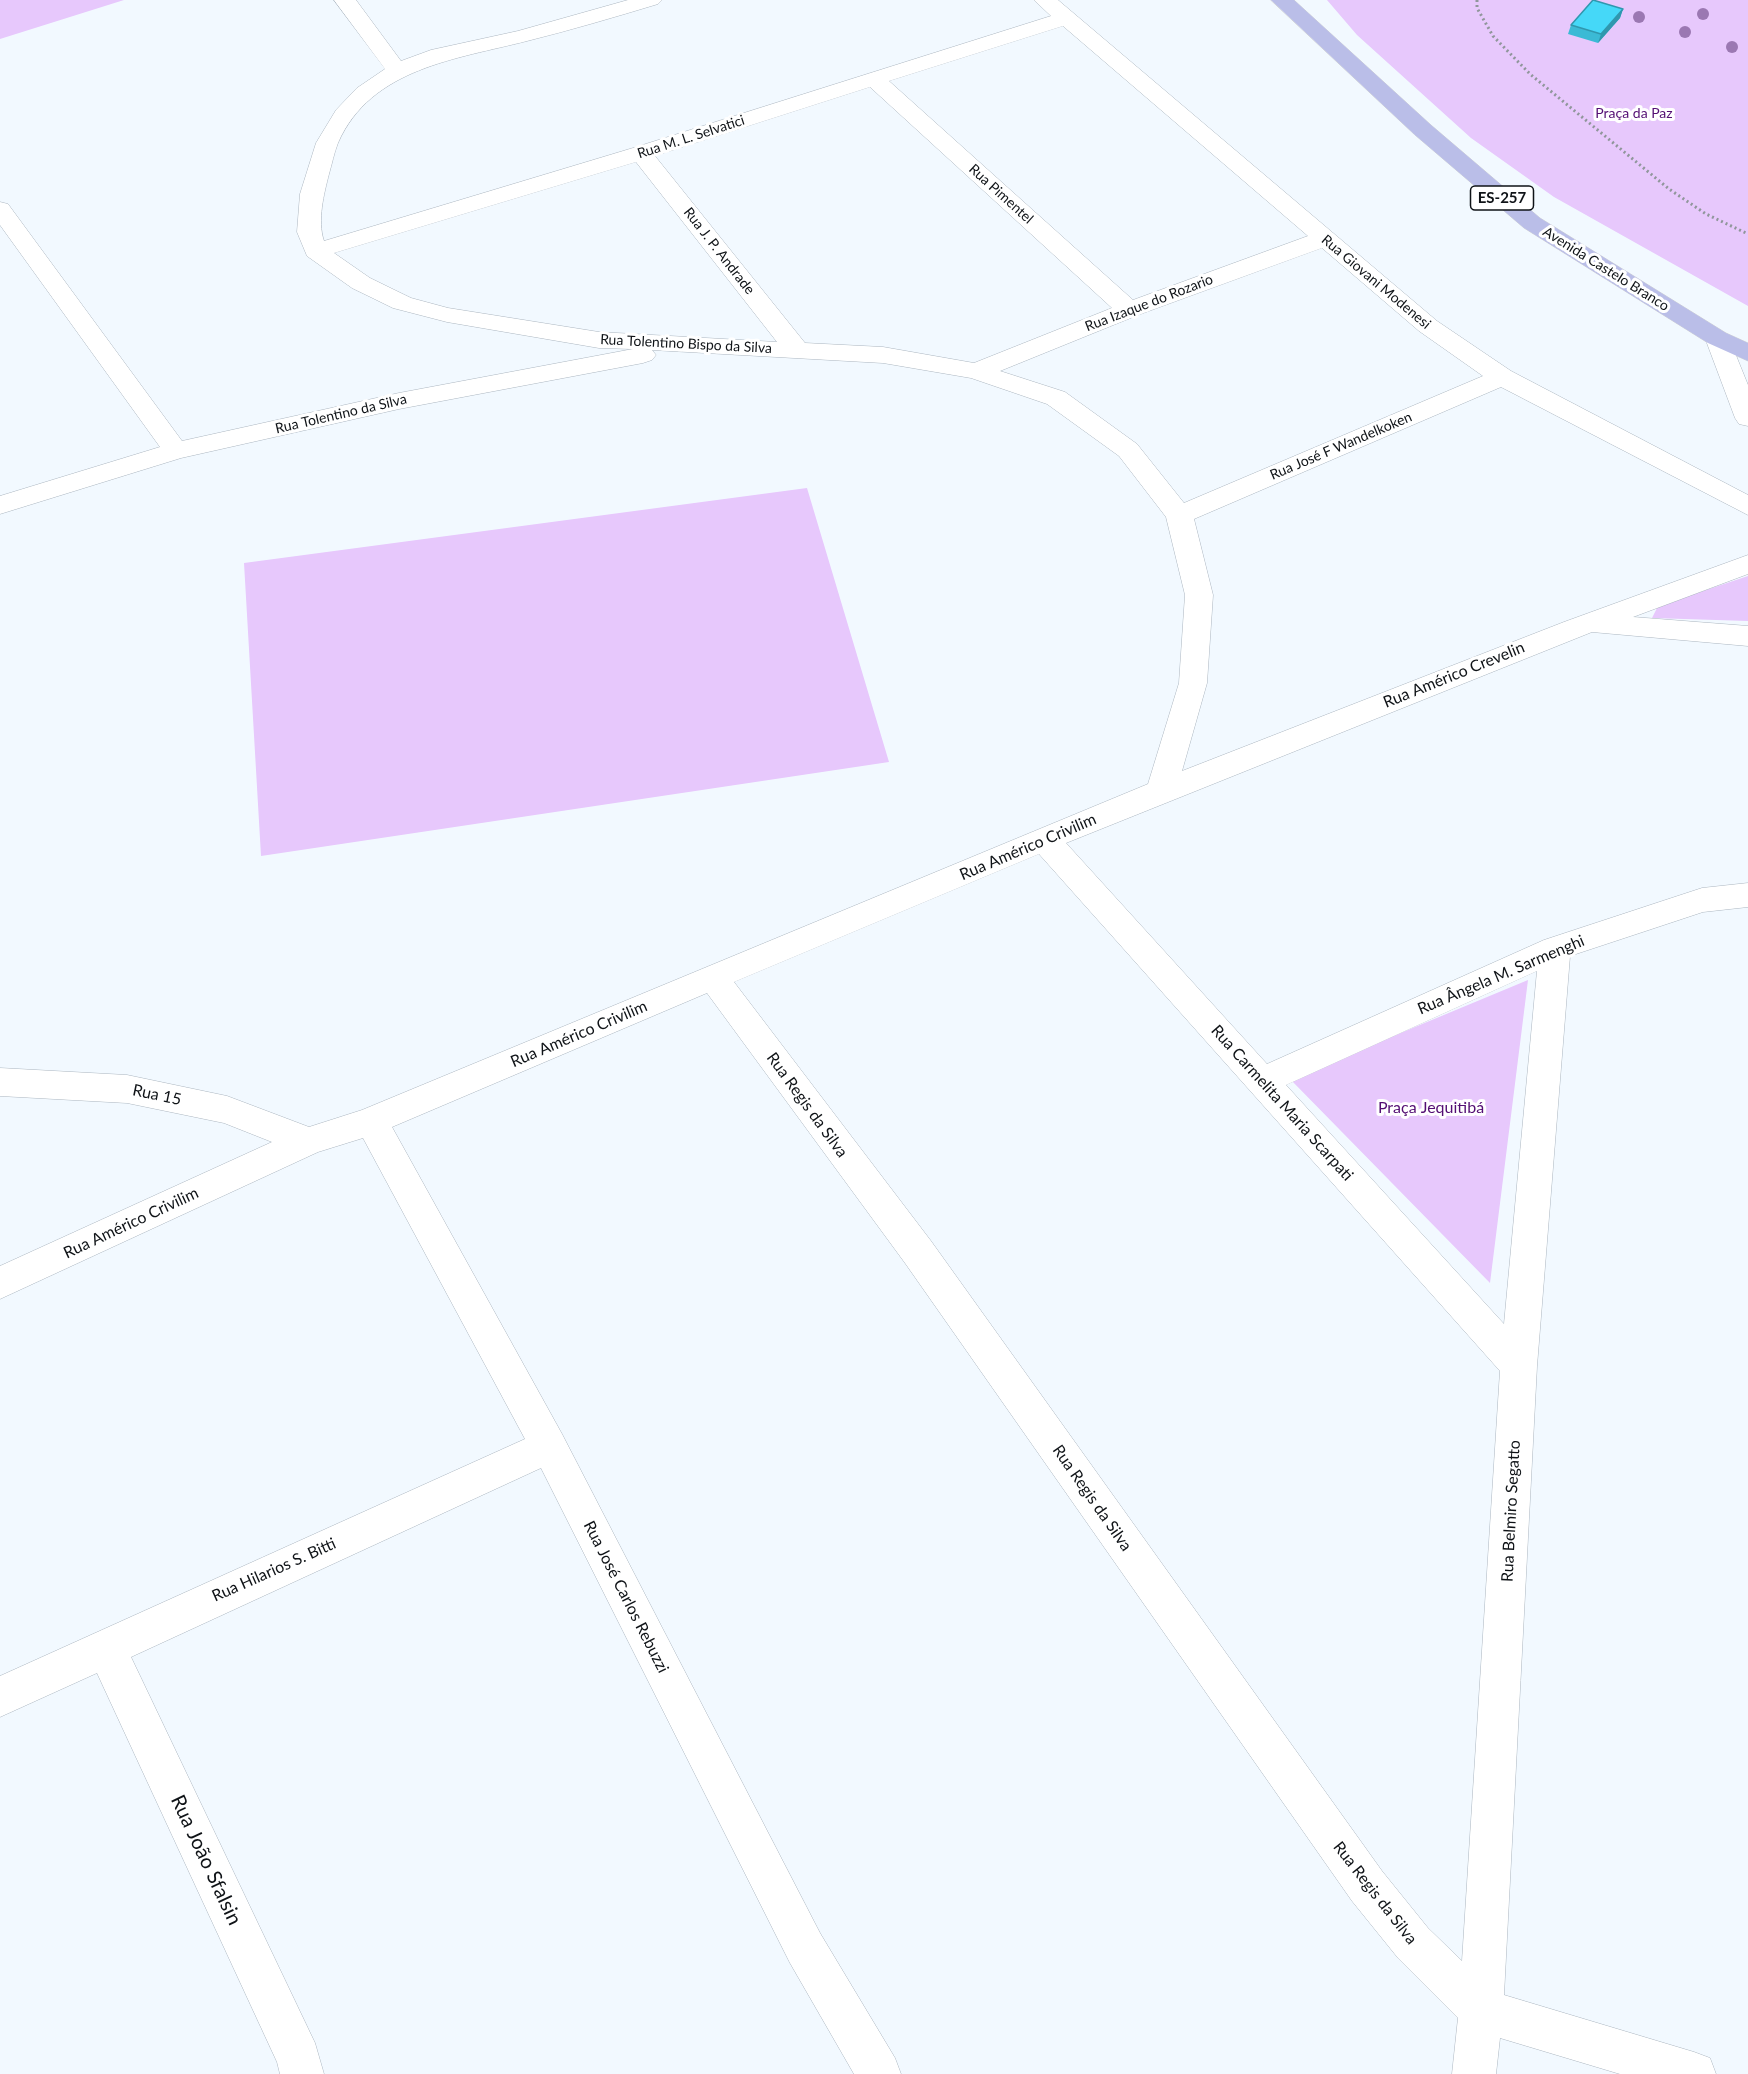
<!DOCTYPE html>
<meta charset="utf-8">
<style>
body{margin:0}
canvas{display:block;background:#f2f9ff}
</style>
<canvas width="1748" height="2074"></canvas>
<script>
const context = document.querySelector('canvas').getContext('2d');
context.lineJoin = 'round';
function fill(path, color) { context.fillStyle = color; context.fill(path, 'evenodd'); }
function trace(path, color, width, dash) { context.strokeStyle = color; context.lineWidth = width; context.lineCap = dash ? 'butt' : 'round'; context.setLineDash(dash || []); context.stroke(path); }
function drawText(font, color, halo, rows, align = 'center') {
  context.font = font + ' Lato,sans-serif'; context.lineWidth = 6; context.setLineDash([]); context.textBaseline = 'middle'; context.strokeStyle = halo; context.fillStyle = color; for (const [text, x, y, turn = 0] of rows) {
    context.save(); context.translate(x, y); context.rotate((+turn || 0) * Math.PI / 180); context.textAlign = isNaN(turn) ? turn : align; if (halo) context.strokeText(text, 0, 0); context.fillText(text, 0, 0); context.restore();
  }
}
const green = new Path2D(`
 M0,0H124L0,39Z
 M1327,0H1748V306L1554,197L1471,138L1357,35Z
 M807,488L889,762L261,856L244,563Z
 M1748,576V621L1652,618L1658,606Z
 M1528,980L1490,1283L1290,1079Z`);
const path = new Path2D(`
 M1477,0V8L1493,36L1530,74L1669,189L1706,214L1748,234`);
const minor = new Path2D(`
 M334,0H356L401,61L431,50L518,31L628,0H662L658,4C615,17 571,30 527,41C457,59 371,68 338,143C334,153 332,164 329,174C324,194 317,220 324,241L633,148L1051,16L1034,0H1058L1437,321L1511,371L1748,495V515L1501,387L1194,519L1213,595L1207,683L1182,771L1564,622L1748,555V574L1633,617L1748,626V646L1592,632L1066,843L1267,1064L1544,940L1702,888L1748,883V907L1703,912L1570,956L1537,1366L1504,1995L1694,2052L1710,2058L1716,2074H1620L1500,2038L1496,2074H1452L1458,2018L1398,1958L1352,1901L905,1263L707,993L392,1127L562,1434L820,1933L895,2058L901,2074H854L790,1963L541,1468L131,1657L315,2043L324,2074H280L277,2062L97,1673L0,1717V1676L525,1439L363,1138L318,1152L0,1299V1266L272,1142L224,1123L127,1103L0,1096V1068L127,1075L227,1096L309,1127L362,1110L1148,784L1179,683L1185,595L1166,517L1119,456L1047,404L971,378L883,363L652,350L656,355L652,360L643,363L399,409L181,458L0,514V496L160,447L0,225V202L8,204L182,441L399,393L633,349L599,348L447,322L393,308L352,288L307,256L297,232L300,194L316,143L336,110L357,88L385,69ZM1063,26L1308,236L1133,300L889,81ZM870,87L1112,308L974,363L883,347L805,343L655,156ZM636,162L777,342L599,332L448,308L411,298L370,278L334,253ZM1322,248L1419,331L1483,376L1184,503L1137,444L1065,392L1000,371L1138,315ZM1039,854L1500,1371L1462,1961L1428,1928L1382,1871L931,1241L734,982ZM1537,971L1504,1324L1286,1085Z
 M1717,330L1726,333L1729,338L1748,385V426L1739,424L1735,418L1705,338L1708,333Z`);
const primary = new Path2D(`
 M1271,0H1294L1431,125L1540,218L1726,333L1748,343V361L1708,343L1524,228L1415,135Z`);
const trees = [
 [1703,14],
 [1639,17],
 [1685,32],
 [1732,47]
];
const wall = new Path2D(`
 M1623,9L1620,18L1598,43L1568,34L1571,25Z`);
const shadedWall = new Path2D(`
 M1623,9L1620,18L1598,43L1601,34Z`);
const building = new Path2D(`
 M1593,0L1623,9L1601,34L1571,25Z`);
const farParknames = [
 ["Praça da Paz",1634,113]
];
const farStreetnames = [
 ["Rua M. L. Selvatici",691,137,-18],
 ["Rua Pimentel",1001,194,42],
 ["Rua J. P. Andrade",719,251,52],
 ["Avenida Castelo Branco",1606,269,32],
 ["Rua Giovani Modenesi",1376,282,40],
 ["Rua Izaque do Rozario",1149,303,-21],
 ["Rua Tolentino Bispo da Silva",686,344,3],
 ["Rua Tolentino da Silva",341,414,-13],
 ["Rua José F Wandelkoken",1341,446,-23]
];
const shields = [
 [1502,198,63]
];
const shieldNames = [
 ["ES-257",1502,198]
];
const streetNames = [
 ["Rua Américo Crevelin",1454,675,-22],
 ["Rua Américo Crivilim",1028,847,-23],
 ["Rua Ângela M. Sarmenghi",1501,975,-23],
 ["Rua Américo Crivilim",579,1034,-23],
 ["Rua 15",157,1095,12],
 ["Rua Carmelita Maria Scarpati",1282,1103,48],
 ["Rua Regis da Silva",807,1105,54],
 ["Rua Américo Crivilim",131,1223,-25],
 ["Rua Regis da Silva",1092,1498,55],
 ["Rua Belmiro Segatto",1511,1511,-87],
 ["Rua Hilarios S. Bitti",274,1570,-24],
 ["Rua José Carlos Rebuzzi",626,1597,63],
 ["Rua Regis da Silva",1375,1893,52]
];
const parkNames = [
 ["Praça Jequitibá",1431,1108]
];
const nearStreetnames = [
 ["Rua João Sfalsin",206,1860,65]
];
fill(green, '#e7c8fc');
trace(minor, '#acb6c0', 1);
trace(primary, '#d4d5d5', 1);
trace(path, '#90969b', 3, [2, 3]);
fill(minor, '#fff');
fill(primary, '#babee8');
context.fillStyle = '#9b78b2';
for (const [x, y] of trees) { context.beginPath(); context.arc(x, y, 6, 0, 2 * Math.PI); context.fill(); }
fill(wall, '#3bbad5');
fill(shadedWall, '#3097ae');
fill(building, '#45d8f8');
trace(building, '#3097ae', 1.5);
drawText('14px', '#530e73', '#fff', farParknames);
drawText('14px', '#0f1317', '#fff', farStreetnames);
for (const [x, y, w] of shields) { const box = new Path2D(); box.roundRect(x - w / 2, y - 12, w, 24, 4.5); context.fillStyle = '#fff'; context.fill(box); trace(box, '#0f1317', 1.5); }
drawText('bold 15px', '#0f1317', null, shieldNames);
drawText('16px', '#0f1317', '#fff', streetNames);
drawText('16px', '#530e73', '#fff', parkNames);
drawText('20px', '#0f1317', '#fff', nearStreetnames);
</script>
